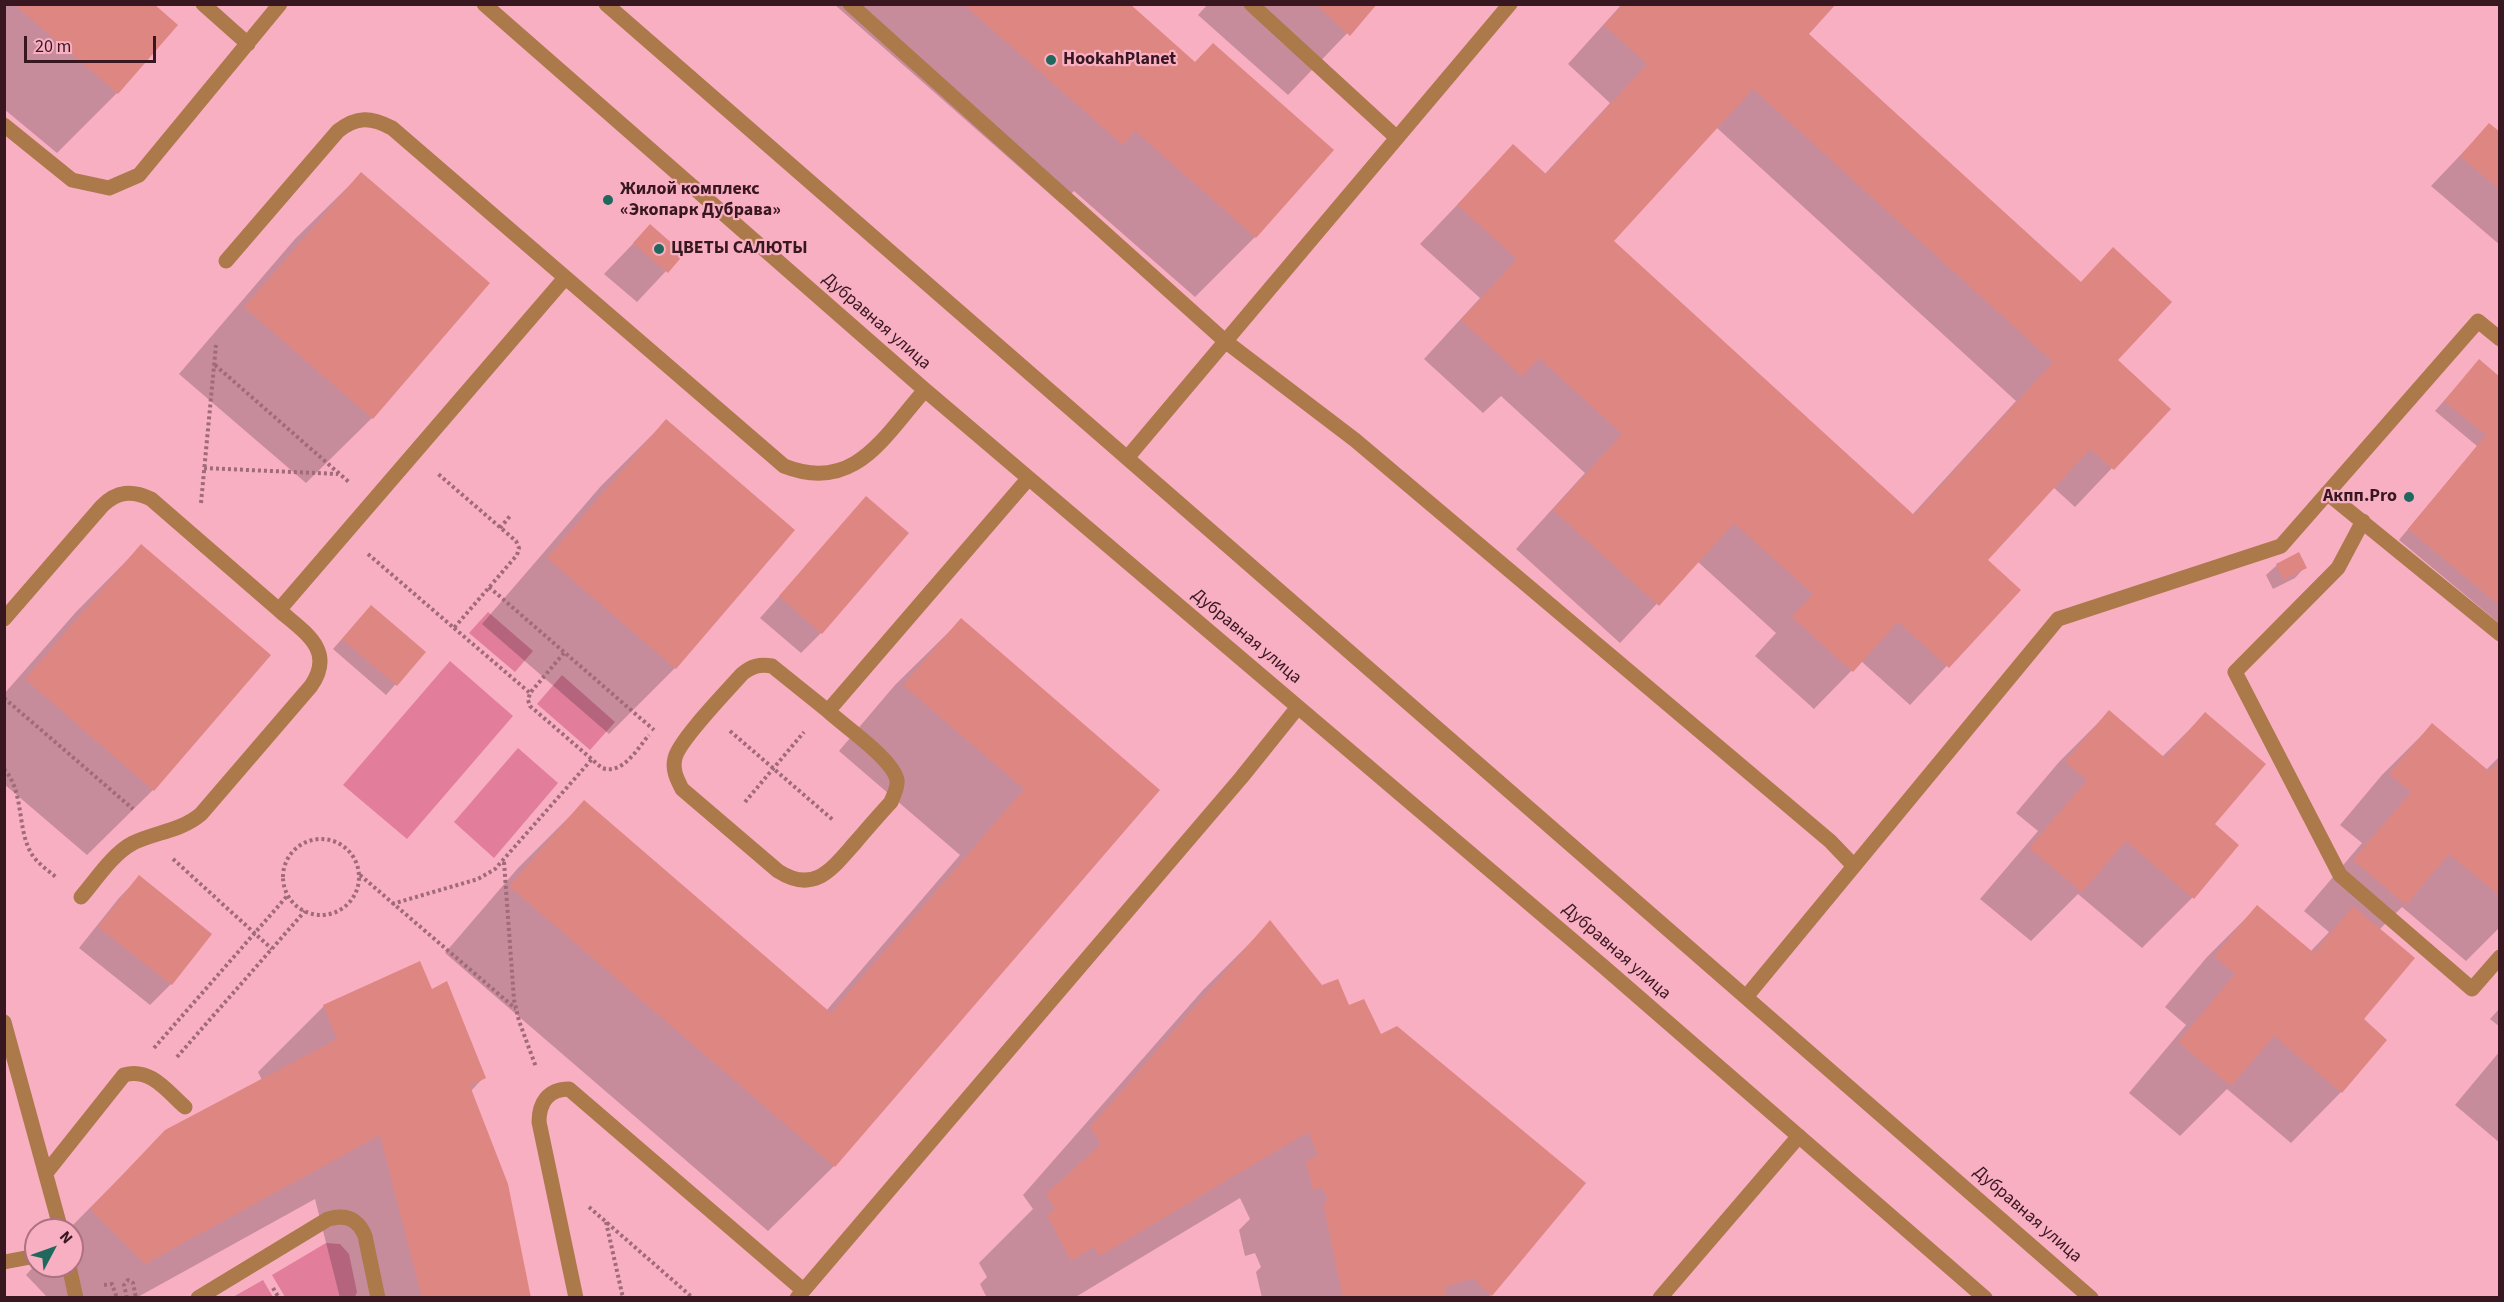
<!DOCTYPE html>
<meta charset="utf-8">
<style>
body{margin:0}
#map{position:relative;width:2504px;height:1302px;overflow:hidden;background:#f8afc2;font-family:"Source Sans 3",sans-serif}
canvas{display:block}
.frame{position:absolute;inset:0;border:6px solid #391721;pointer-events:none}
.north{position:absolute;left:24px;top:1218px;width:60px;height:60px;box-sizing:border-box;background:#f8afc2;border:2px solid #ac7282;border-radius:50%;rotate:49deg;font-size:16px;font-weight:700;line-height:24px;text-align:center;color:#391721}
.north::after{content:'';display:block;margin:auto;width:21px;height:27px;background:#1f685e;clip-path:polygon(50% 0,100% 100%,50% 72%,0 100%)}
.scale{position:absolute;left:24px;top:36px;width:132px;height:27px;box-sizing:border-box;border:3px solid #391721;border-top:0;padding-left:8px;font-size:18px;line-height:21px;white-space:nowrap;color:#391721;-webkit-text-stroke:4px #f8afc2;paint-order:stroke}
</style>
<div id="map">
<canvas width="2504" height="1302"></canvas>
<div class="frame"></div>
<div class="north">N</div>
<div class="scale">20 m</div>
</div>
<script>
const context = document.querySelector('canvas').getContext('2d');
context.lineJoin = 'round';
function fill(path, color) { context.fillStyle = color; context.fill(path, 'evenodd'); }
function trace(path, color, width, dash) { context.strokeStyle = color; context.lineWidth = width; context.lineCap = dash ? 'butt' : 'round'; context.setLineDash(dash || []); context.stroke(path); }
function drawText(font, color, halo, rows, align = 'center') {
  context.font = font + ' "Source Sans 3",sans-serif'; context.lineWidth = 4.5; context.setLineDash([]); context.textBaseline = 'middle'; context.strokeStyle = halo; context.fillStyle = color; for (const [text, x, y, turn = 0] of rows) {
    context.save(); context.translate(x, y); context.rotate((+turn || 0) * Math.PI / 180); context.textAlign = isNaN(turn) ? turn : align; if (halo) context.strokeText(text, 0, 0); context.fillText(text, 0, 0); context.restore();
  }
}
const green = new Path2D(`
 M488,612L533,651L515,672L469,633Z
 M450,661L513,716L407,839L343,785Z
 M562,675L615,722L590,750L537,704Z
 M518,748L558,783L494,858L454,822Z
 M326,1243L340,1244L349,1254L357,1292L355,1297H285L272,1275Z
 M263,1280L273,1297H233Z`);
const shadow = new Path2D(`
 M4,4H151L117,93L57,153L4,109Z
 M834,4H1127L1255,237L1195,297L1074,191L1061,204Z
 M1208,4H1375L1288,95L1198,15Z
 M1622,4H1834L1807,34L2080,283L2113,249L2116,361L2168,409L2075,507L2053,487L1986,560L2018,590L1910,705L1861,661L1814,709L1755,656L1776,633L1697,561L1620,643L1516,549L1585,473L1501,396L1483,413L1424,359L1480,298L1420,244L1513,146L1544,175L1610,103L1568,64ZM1716,127L2016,401L1912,515L1612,241Z
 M2489,125L2500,134V245L2431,186Z
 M361,174L487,284L372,418L306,483L179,374L295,239Z
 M650,226L682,254L637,302L604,274Z
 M2479,361L2500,378V624L2399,540L2477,446L2435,411Z
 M666,421L793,530L675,668L609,734L482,624L601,486Z
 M866,498L821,633L801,653L760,618Z
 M141,546L153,790L87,855L4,784V694L76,612Z
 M2299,554L2305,567L2295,578L2273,589L2266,575L2277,565Z
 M361,617L424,652L386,695L333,649Z
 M961,620L1158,790L834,1166L768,1231L445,953L518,868L584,802L826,1011L960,855L839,751L895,685Z
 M2109,712L2162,757L2205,714L2213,824L2237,845L2192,898L2142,948L2078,894L2031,941L1980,899L2038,831L2016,813L2059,762Z
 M2432,725L2486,770L2500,756V927L2466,961L2402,907L2379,930L2361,1019L2385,1040L2341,1092L2291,1143L2227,1089L2180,1136L2129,1093L2186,1025L2165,1007L2207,957L2257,907L2310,952L2329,932L2304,911L2362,843L2340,825L2382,775Z
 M139,877L210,934L171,984L150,1005L79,948L119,898Z
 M1270,923L1491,1295L1488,1298H1262L1256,1272L1261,1267L1255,1253L1245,1256L1239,1230L1250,1219L1240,1198L1074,1298H987L980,1284L987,1277L979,1263L1033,1209L1023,1195L1203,990Z
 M420,963L432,991L484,1077L471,1091L529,1298H340L315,1199L136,1298H48L26,1275L36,1264V1266H72V1230H68L166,1131L262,1080L258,1072L324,1006Z
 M2500,1008V1027L2490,1019Z
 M2500,1051V1143L2455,1105Z`);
const building = new Path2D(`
 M14,4H154L178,25L118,94Z
 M963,4H1130L1195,62L1213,43L1334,150L1256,238L1135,131L1123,145Z
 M1315,4H1377L1350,36Z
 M1623,4H1836L1809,34L2081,282L2113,247L2172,302L2118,360L2171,409L2114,470L2090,449L1988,560L2021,590L1949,668L1898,622L1853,672L1792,617L1813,594L1734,523L1659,606L1553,510L1622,434L1539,358L1522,376L1461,320L1517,259L1457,205L1513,144L1546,174L1647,64L1604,25ZM1753,89L2053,362L1914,515L1614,241Z
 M2489,123L2500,132V190L2460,156Z
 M361,172L490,283L373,419L244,307Z
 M650,224L684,254L668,273L633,243Z
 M2479,359L2500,377V606L2408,529L2486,435L2444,401Z
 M666,419L795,530L676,669L547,558Z
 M866,496L909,533L822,634L779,596Z
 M141,544L271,655L154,791L25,679Z
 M2299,552L2307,568L2283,580L2276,564Z
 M371,605L426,652L397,686L342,639Z
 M961,618L1160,790L835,1167L509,886L584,800L831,1013L1024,789L903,685Z
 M2109,710L2165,758L2205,712L2266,764L2215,824L2239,845L2194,899L2126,841L2082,892L2029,848L2087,780L2065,762Z
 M2432,723L2489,771L2500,759V896L2449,854L2406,905L2353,860L2411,792L2389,774Z
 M139,875L212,934L172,985L98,927Z
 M2257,905L2314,953L2353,906L2415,958L2364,1019L2387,1040L2342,1093L2274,1036L2231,1086L2178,1042L2235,974L2214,956Z
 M1270,920L1322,985L1338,979L1349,1005L1364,999L1381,1034L1397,1026L1586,1183L1492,1296L1473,1278L1445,1287L1446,1298H1343L1323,1203L1329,1201L1322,1187L1313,1190L1306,1161L1318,1155L1308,1132L1100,1256L1094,1247L1071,1261L1047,1215L1055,1210L1046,1194L1101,1144L1090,1127Z
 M420,961L432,989L447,981L486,1078L470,1086L508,1184L531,1298H422L380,1135L145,1264L90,1209L165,1130L337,1039L323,1005Z`);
const path = new Path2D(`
 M215,365L350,483
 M204,468L338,474
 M201,503L216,345
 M500,528L510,516
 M368,554L454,628L517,555L519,548L516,541L437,473
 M489,587L654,730
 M454,628L530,693
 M564,653L530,693L528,700L530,706L602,768C623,775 637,749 649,735
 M4,698L133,809
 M730,731L833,820
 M4,769C24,791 17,826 30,851C36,863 48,870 57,878
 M745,802L804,732
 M283 877a38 38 0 1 1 76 0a38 38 0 1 1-76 0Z
 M173,859L272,949
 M504,862L514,1000L519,1021L536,1067
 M360,875L516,1009
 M392,904L478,879L495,869L592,759
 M154,1048L288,895
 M177,1057L305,911
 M589,1207L693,1298
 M606,1222L623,1298
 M104,1285L112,1284L117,1298
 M273,1288L279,1298
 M127,1298L124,1285L128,1280L133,1283L136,1298`);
const minor = new Path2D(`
 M203,4L248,44
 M484,4L925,390L1604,967L1985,1298
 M606,4L2091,1298
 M850,4L1225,341L1355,440L1830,841L1854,866
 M1251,4L1397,138
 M4,125L72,180L109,188L139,175L280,4
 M226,261L338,131C357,116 371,117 392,128L784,466C855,494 884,436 925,390
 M1127,458L1510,4
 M2327,493L2500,634
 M2363,521L2338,568L2235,672L2340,875L2472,989L2500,957
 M4,619L102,506C117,491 132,490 151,499L279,610
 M828,711C844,726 893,759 897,780C898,788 894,794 891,802C878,816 866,830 854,844C831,870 814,894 778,871L682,789C677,779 672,770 675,758C679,740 728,690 742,674C752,666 759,664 772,666L828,711L1028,479
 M81,897C96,880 112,854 133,843C156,832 181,831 201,814L311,686C336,650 304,632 279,610L565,278
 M1746,997L2058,619L2281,546L2478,321L2500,339
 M4,1022L61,1230
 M46,1173L124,1075C150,1067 167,1091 185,1107
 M4,1262L36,1256
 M69,1266L76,1298
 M198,1298L328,1219C346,1214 358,1219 365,1236L378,1298
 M576,1298L539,1122C539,1103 548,1089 569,1089L803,1290
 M797,1298L1241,778L1298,707
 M1660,1298L1799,1136`);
const markers = [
 [1051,60,6,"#1f685e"],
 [608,200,6,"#1f685e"],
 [659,249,6,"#1f685e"],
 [2409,497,6,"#1f685e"]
];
const poiNames = [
 ["HookahPlanet",1063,60],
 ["Жилой комплекс",620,190],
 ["«Экопарк Дубрава»",620,211],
 ["ЦВЕТЫ САЛЮТЫ",671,249],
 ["Акпп.Pro",2397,497,"right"]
];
const streetNames = [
 ["Дубравная улица",876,322,41],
 ["Дубравная улица",1246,637,40],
 ["Дубравная улица",1616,952,41],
 ["Дубравная улица",2027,1215,41]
];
fill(green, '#e27e9b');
fill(shadow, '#0003');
fill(building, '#de8682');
trace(path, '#a16a79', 4, [3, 3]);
trace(minor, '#ac794a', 15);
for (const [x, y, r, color] of markers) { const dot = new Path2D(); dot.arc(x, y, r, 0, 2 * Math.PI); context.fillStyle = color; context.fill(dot); trace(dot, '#f8afc2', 2); }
drawText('bold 18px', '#391721', '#f8afc2', poiNames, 'left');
drawText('18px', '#391721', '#f8afc2', streetNames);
</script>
